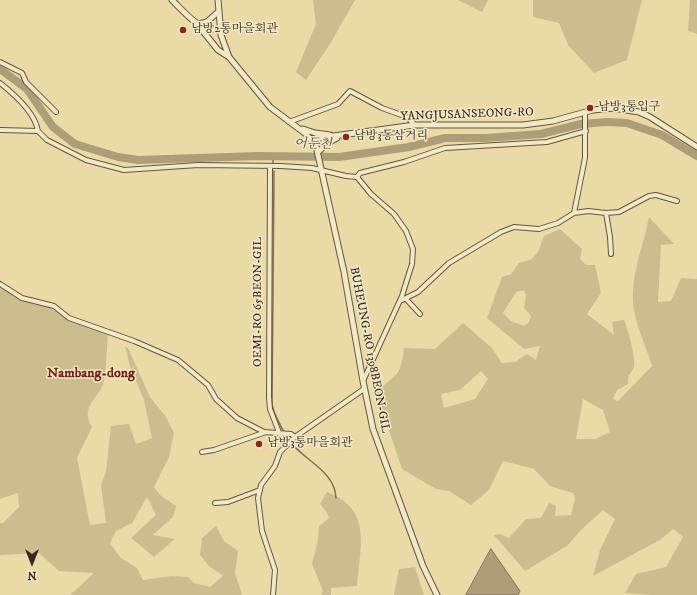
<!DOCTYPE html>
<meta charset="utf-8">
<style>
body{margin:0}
#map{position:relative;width:697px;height:595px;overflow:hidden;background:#eadba6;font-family:"IM FELL DW Pica",serif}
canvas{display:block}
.north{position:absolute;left:12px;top:543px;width:40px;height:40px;-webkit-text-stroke:3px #f1e8c5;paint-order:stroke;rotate:180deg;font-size:11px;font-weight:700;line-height:16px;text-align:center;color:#38281f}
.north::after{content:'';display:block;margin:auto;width:14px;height:18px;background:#38281f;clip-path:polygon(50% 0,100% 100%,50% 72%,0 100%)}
</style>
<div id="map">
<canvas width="697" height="595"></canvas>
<div class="north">N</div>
</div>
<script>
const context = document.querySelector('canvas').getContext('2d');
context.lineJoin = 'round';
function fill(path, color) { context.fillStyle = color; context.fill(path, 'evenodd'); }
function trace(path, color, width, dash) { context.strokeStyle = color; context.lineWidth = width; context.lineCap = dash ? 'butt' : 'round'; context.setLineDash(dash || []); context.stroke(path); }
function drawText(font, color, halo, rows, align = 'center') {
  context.font = font + ' "IM FELL DW Pica","Noto Serif KR",serif'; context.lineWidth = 3; context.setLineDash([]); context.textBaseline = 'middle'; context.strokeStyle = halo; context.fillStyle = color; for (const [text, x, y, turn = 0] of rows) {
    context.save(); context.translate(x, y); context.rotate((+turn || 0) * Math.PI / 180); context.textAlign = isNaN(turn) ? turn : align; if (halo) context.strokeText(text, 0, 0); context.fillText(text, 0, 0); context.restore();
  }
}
const green = new Path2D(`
 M313,0H355L330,44L306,80L296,72L316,24Z
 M458,0H488L482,12Z
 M533,0H642L627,60L594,73L568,45L559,23L533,17Z
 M690,0H697V34L688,31Z
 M649,217L674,244L661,245L658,302L671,301L681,278L697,279V595H653L625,593L636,574L666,567L683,537L673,529L660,540L593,576L600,550L615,519L603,510L582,529L567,546L525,571L494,535L500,534L509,538L526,519L541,518L549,503L556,506L555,516L571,515L575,498L573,493L550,486L534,469L503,461L489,490L471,505L449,491L436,489L402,469L376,391C397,375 401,375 404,348L435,349L463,323L492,348L502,363L515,362L527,354L536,360L540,346L524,349L487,318L502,277L511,274L519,263L532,259L538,252L544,236L560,229L582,249L580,259L586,265H595L601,293L587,314L614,335L612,322L624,320C628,330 636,357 634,366C631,375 628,372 628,384L617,390L613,399L618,401L652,366C645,342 631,317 633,292C634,267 644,242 649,217ZM524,290L526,295L524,308L531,316L529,322L524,326L511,321L503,313L516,292ZM481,371L488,379L475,399L444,408L441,394L460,390ZM583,399L603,410L610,432L595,439H576Z
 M0,288L22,300L49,307L70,320L108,335C107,346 106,376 103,385C97,399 80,407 92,427L77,458L90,525L106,523L101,485L106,472L111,426L129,424L136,444L152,438L144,400L130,367L125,346L128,348L150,397L166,417L174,433L169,457L154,487L161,496L176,506L173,517L153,535L175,539L154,557L131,538L156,515L147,497L132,523L116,531L110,543L121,558L137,568L143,580L171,576L188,577L194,583L210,587L223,576L209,566L200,555L202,538L216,526L224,541L238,551L235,573L242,595H70L94,573L59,571L39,553L0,555V523H3L19,507L18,493L0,499Z
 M327,492C373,509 360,547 357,586L331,588V595H321L323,591L312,564L318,540L319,526L329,518L326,511L320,504Z
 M415,567L424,595H394L399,569Z`);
const water = new Path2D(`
 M491,549L520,591L518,595H466Z`);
const stream = new Path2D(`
 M273,156V164
 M274,171L272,405C275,417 282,429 288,439C302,460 335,470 336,498`);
const river = new Path2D(`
 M0,69L27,89L53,127L75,144L118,157L138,160L258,156L339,157L409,147L445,138H486L541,134L581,124L607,122L627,123L662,135L697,156`);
const minor = new Path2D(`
 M0,62L22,73L26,82L56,112
 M0,83C14,94 35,113 38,131
 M289,122L338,104L350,91L382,108L407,117L415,125
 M0,130L38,131L47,140L86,160L124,170L198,165L281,166L312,168L346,176L357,177L360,173L404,162L445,148L547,142L586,131
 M270,167L269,398L270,409L280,435
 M357,177L371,194L394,214L406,231L413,249L412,264L402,296L363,381
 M574,213L588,211L606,213L619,212L649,196L656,195L677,201
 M606,213L610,237L611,254
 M0,284L22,298L54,306L69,318L134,341L178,360L208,385L216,399L237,418L264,432L291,434L295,437
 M406,299L420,314
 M400,301L418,292L449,263L501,232L514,227L539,229L558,223L574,213L585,158V112
 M202,452L214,450L266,432
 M215,503L228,502L260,490
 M273,595L275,570L262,531L258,498L261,485L275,466L280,452L295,437L364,389`);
const tertiary = new Path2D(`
 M172,0C187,15 198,30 220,30
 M218,0L221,35L229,57L270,107L306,134L316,146L344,272L363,381L373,429L423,566L437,595
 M199,24L207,22L219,11
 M198,25L218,50L229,57
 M303,129L315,133L330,135
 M311,139L415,125H523L553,121L593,110L613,108L639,112L650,117L697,147
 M318,152L329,142L337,138`);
const markers = [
 [183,30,4,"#8f2418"],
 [590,108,4,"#8f2418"],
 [346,137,4,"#8f2418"],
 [259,444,4,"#8f2418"]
];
const poiNames = [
 ["남방2통마을회관",191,30],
 ["남방3통입구",598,108],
 ["남방3동삼거리",354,137],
 ["남방3통마을회관",267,444]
];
const streetNames = [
 ["YANGJUSANSEONG-RO",467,115,-2],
 ["OEMI-RO 65BEON-GIL",259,302,-90],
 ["BUHEUNG-RO 1398BEON-GIL",369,350,79]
];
const waterNames = [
 ["어둔천",313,145,1]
];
const quarterNames = [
 ["Nambang-dong",91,374]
];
fill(green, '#ccbd8f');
fill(water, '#ad9e78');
trace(water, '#7e6f54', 1);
trace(stream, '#7e6f54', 1.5);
trace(river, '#ad9e78', 8);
trace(minor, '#645541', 6);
trace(tertiary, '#645541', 7);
trace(minor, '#f1e8c5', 4);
trace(tertiary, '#f1e8c5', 5);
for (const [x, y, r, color] of markers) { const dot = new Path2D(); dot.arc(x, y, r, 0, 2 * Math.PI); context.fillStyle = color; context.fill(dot); trace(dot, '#f1e8c5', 1.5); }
drawText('12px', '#38281f', '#f1e8c5', poiNames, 'left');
drawText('12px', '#38281f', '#f1e8c5', streetNames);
drawText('italic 13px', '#5b4b3a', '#f1e8c5', waterNames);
drawText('bold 14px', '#7a1f14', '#f1e8c5', quarterNames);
</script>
